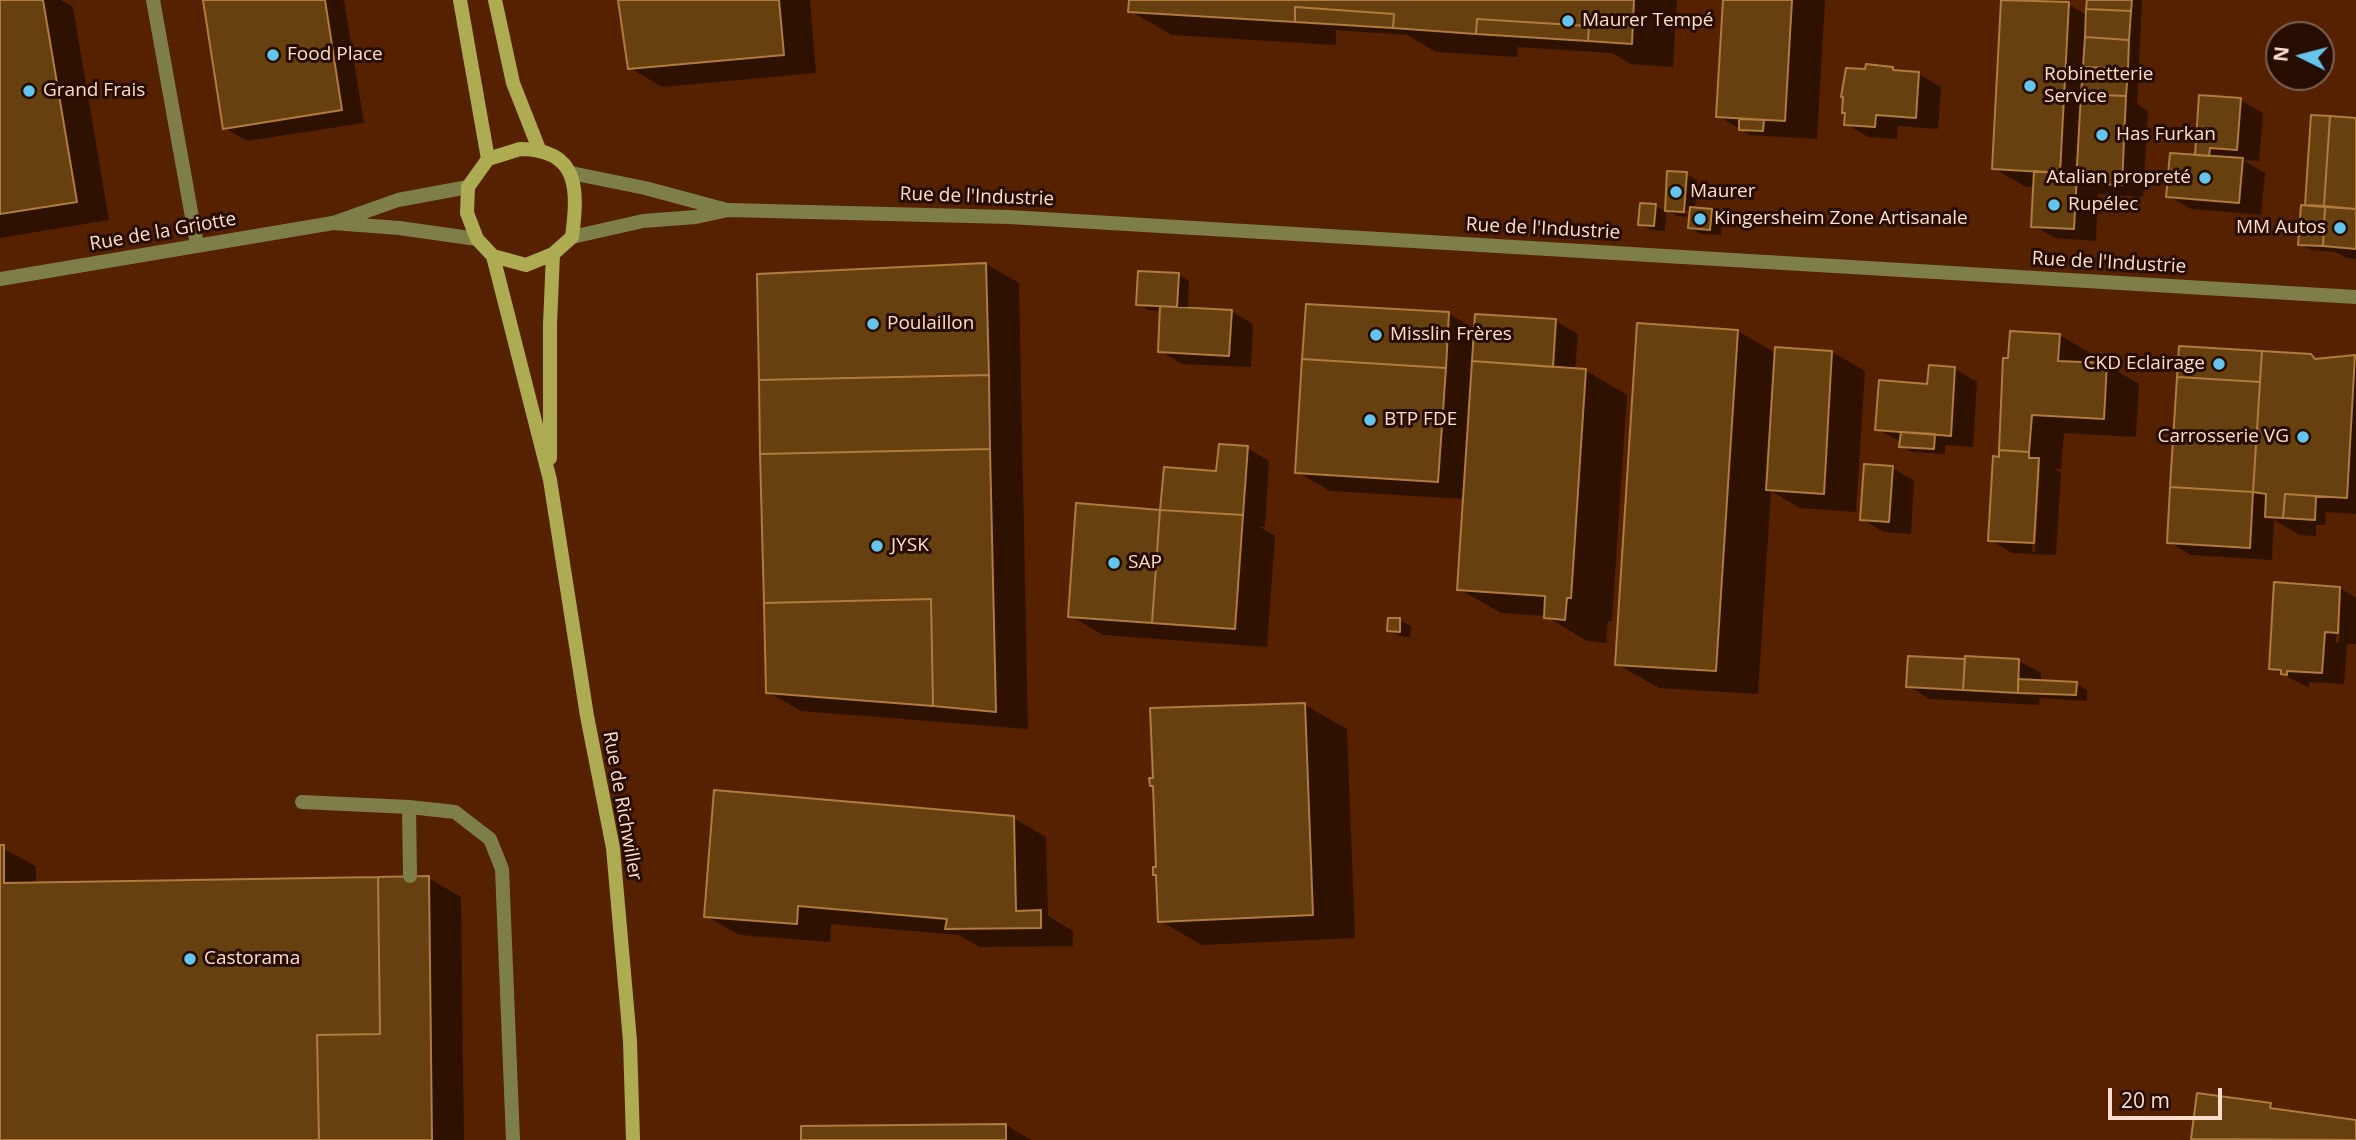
<!DOCTYPE html>
<meta charset="utf-8">
<style>
body{margin:0}
#map{position:relative;width:2356px;height:1140px;overflow:hidden;background:#4c1e00;font-family:"Open Sans",sans-serif}
canvas{display:block}
.north{position:absolute;left:2265px;top:21px;width:70px;height:70px;box-sizing:border-box;background:#270d01;border:2px solid #7c6053;border-radius:50%;rotate:276deg;font-size:19px;font-weight:700;line-height:28px;text-align:center;color:#fcddce}
.north::after{content:'';display:block;margin:auto;width:24px;height:32px;background:#64c5ee;clip-path:polygon(50% 0,100% 100%,50% 72%,0 100%)}
.scale{position:absolute;left:2108px;top:1088px;width:114px;height:32px;box-sizing:border-box;border:4px solid #fcddce;border-top:0;padding-left:9px;font-size:21px;line-height:24px;white-space:nowrap;color:#fcddce;-webkit-text-stroke:5px #270d01;paint-order:stroke}
</style>
<div id="map">
<canvas width="2356" height="1140"></canvas>
<div class="north">N</div>
<div class="scale">20 m</div>
</div>
<script>
const context = document.querySelector('canvas').getContext('2d');
context.lineJoin = 'round';
function fill(path, color) { context.fillStyle = color; context.fill(path, 'evenodd'); }
function trace(path, color, width, dash) { context.strokeStyle = color; context.lineWidth = width; context.lineCap = dash ? 'butt' : 'round'; context.setLineDash(dash || []); context.stroke(path); }
function drawText(font, color, halo, rows, align = 'center') {
  context.font = font + ' "Open Sans",sans-serif'; context.lineWidth = 6; context.setLineDash([]); context.textBaseline = 'middle'; context.strokeStyle = halo; context.fillStyle = color; for (const [text, x, y, turn = 0] of rows) {
    context.save(); context.translate(x, y); context.rotate((+turn || 0) * Math.PI / 180); context.textAlign = isNaN(turn) ? turn : align; if (halo) context.strokeText(text, 0, 0); context.fillText(text, 0, 0); context.restore();
  }
}
const built = new Path2D(`
 M0,0H2356V1140H0ZM2279,35H2321V77H2279Z`);
const shadow = new Path2D(`
 M0,0H61L73,7L109,220L0,238Z
 M205,0H344L364,123L247,141L225,128Z
 M620,0H810L816,73L662,87L630,68Z
 M1131,0H1677L1673,67L1631,64L1612,53L1518,47L1517,57L1436,52L1407,35L1336,30V45L1172,35L1130,11Z
 M1724,0H1825L1817,139L1750,135L1718,116Z
 M2088,0H2142L2137,104L2148,111L2143,197L2098,194L2096,241L2055,238L2033,226L2035,187H2026L1993,168L2068,4L2087,15Z
 M1893,68L1900,73L1919,74L1941,87L1938,129L1898,126L1897,139L1868,137L1846,124L1867,71Z
 M2240,100L2263,113L2259,161L2243,160L2265,173L2261,215L2191,209L2168,196Z
 M2312,116L2356,119V259L2347,258L2335,252L2311,250L2300,244L2307,207Z
 M1686,174L1697,180L1695,209L1711,210L1722,217L1721,235L1701,234L1690,228L1691,217L1677,216L1667,210ZM1676,210L1693,211V215L1676,213Z
 M1656,206L1666,212L1665,231L1651,230L1640,224Z
 M986,264L1019,283L1028,729L801,711L768,692Z
 M1178,275L1189,281L1188,309L1231,311L1253,324L1251,367L1182,364L1160,351L1162,311L1148,310L1138,304Z
 M1449,314L1476,329L1555,321L1578,334L1575,370H1585L1627,395L1612,621H1608L1606,643L1587,641L1545,616L1501,613L1459,589L1465,499L1330,491L1297,472Z
 M1638,325L1738,331L1777,354V349L1832,352L1865,371L1856,512L1800,508L1771,491L1758,694L1659,688L1617,664Z
 M2059,335L2092,354L2091,364L2107,365L2139,384L2136,437L2064,433L2061,469H2054L2061,473L2056,555L2012,553L1990,540L2001,458ZM2037,468H2040L2035,552H2032Z
 M2261,353L2310,355L2319,361L2356,358V514L2326,512L2325,525H2316V536L2300,535L2274,520L2272,560L2191,555L2169,542Z
 M1931,367L1955,369L1977,382L1973,447L1945,445V454L1912,452L1901,446V442L1877,429L1929,386Z
 M1247,448L1269,461L1265,527H1260L1275,536L1267,647L1103,635L1070,616L1162,511L1218,473Z
 M1892,468L1914,480L1911,534L1884,532L1861,519Z
 M2340,588L2356,598V644H2347L2344,684L2309,682V687L2305,686L2271,668ZM2338,597H2341L2339,642H2336Z
 M1400,620L1411,626L1410,637L1400,636L1389,630Z
 M2019,661L2041,673V682L2076,684L2087,690V701L2040,698L2039,705L1930,699L1908,686Z
 M1305,705L1347,729L1355,938L1202,945L1160,921L1155,787L1151,785Z
 M1013,818L1046,837L1048,916L1073,931V946L980,947L958,935L831,924L830,942L739,935L706,916Z
 M0,847L36,866V884L428,878L461,897L464,1140H0Z
 M2270,1105L2282,1112L2356,1122V1140L2193,1138Z
 M1006,1125L1031,1140H803Z`);
const building = new Path2D(`
 M0,0H43L77,202L0,214Z
 M203,0H325L342,110L223,129Z
 M618,0H779L784,55L628,69Z
 M1129,0H1634L1632,44L1588,41L1589,26L1477,19L1476,34L1393,28L1394,14L1295,7V22L1128,12Z
 M1723,0H1792L1785,121L1716,117Z
 M2001,0L2069,2L2060,173L1992,169Z
 M2087,0H2132L2131,11L2086,9Z
 M1295,7L1394,14L1393,28L1295,22Z
 M2086,9L2131,11L2129,40L2085,37Z
 M1477,19L1589,26L1588,41L1476,34Z
 M2085,37L2129,40L2128,69L2083,67Z
 M1866,64L1893,67V70L1919,72L1916,118L1876,115L1875,127L1844,125L1845,113H1842L1843,97H1841L1846,68L1865,69Z
 M2083,67L2128,69L2126,96L2081,94Z
 M2081,94L2126,96L2122,185L2076,183Z
 M2199,95L2241,98L2237,150L2210,148L2209,156L2195,155Z
 M2311,115L2330,116L2324,206L2305,205Z
 M2330,116L2356,118V209L2324,206Z
 M1739,119L1764,120L1763,131L1739,130Z
 M2170,153L2243,158L2239,203L2166,197Z
 M1667,171L1687,172L1684,212L1665,211Z
 M2034,171L2077,174L2074,229L2031,227Z
 M1640,203L1656,204L1654,226L1638,225Z
 M2301,205L2325,207L2323,246L2298,245Z
 M1690,207L1712,209L1710,230L1688,228Z
 M2325,207L2356,209V249L2323,246Z
 M986,263L989,375L759,380L757,274Z
 M1138,271L1179,273L1177,307L1136,305Z
 M1306,304L1449,312L1446,368L1302,359Z
 M1160,306L1232,310L1229,356L1158,352Z
 M1475,314L1556,319L1553,367L1472,361Z
 M1637,323L1738,330L1716,671L1615,665Z
 M2010,331L2060,334L2058,361L2107,363L2104,419L2032,415L2029,452L1999,450L2003,358H2008Z
 M2179,346L2262,351L2260,382L2177,377Z
 M1775,347L1832,351L1824,494L1766,490Z
 M2262,351L2311,354L2315,359L2355,355L2347,498L2285,494L2283,518L2265,517L2266,494L2253,492Z
 M1302,359L1446,368L1438,482L1295,473Z
 M1472,361L1586,369L1571,598H1567L1565,620L1544,618L1545,596L1457,590Z
 M1929,365L1955,367L1951,436L1875,430L1879,380L1927,384Z
 M989,375L990,449L760,454L759,380Z
 M2177,377L2260,382L2253,492L2170,487Z
 M1901,432L1935,434L1934,449L1899,447Z
 M1219,444L1248,446L1243,515L1160,510L1164,467L1216,471Z
 M990,449L996,712L933,706L931,599L764,603L760,454Z
 M1999,450L2029,452V458H2039L2034,543L1988,541L1993,456L1999,457Z
 M1864,464L1893,466L1889,522L1860,520Z
 M2170,487L2253,492L2250,548L2167,543Z
 M2285,494L2316,496L2315,520L2283,518Z
 M1076,503L1160,510L1152,623L1068,617Z
 M1160,510L1243,515L1235,629L1152,623Z
 M2274,582L2340,587L2338,633L2325,632L2322,673L2287,671V675L2281,674V670L2269,669Z
 M931,599L933,706L766,693L764,603Z
 M1388,618H1400V632L1387,631Z
 M1908,656L1965,659L1963,690L1906,687Z
 M1965,656L2019,659L2018,693L1963,690Z
 M2018,679L2077,682L2076,695L2018,693Z
 M1305,703L1313,915L1158,922L1156,875H1153V867H1156L1153,786H1150L1149,778H1153L1150,708Z
 M714,790L1014,816L1016,911L1041,910V928L945,929L947,919L798,906L797,924L704,917Z
 M0,845H4V883L378,877L380,1034L317,1035L319,1140H0Z
 M429,876L432,1140H319L317,1035L380,1034L378,877Z
 M2197,1093L2271,1103L2270,1108L2356,1120V1140L2191,1139Z
 M1006,1124V1140H801V1126Z`);
const service = new Path2D(`
 M302,802L409,807
 M410,876L409,807L455,812L490,839L502,869L513,1140`);
const minor = new Path2D(`
 M153,0L197,245
 M571,173L645,188L727,210
 M468,187L398,200L333,223L399,228L477,239
 M572,237L643,221L696,217L728,210L1009,217L2356,297
 M0,279L333,223`);
const secondary = new Path2D(`
 M460,0L488,159
 M495,0L513,83L539,149
 M520,149C580,149 578,191 572,237L553,254L526,265L493,256L477,239L467,213L468,187L488,159Z
 M493,256L550,480L587,716L613,848L630,1041L633,1140
 M550,458V324L553,254`);
const markers = [
 [1568,21,7,"#64c5ee"],
 [273,55,7,"#64c5ee"],
 [2030,86,7,"#64c5ee"],
 [29,91,7,"#64c5ee"],
 [2102,135,7,"#64c5ee"],
 [2205,178,7,"#64c5ee"],
 [1676,192,7,"#64c5ee"],
 [2054,205,7,"#64c5ee"],
 [1700,219,7,"#64c5ee"],
 [2340,228,7,"#64c5ee"],
 [873,324,7,"#64c5ee"],
 [1376,335,7,"#64c5ee"],
 [2219,364,7,"#64c5ee"],
 [1370,420,7,"#64c5ee"],
 [2303,437,7,"#64c5ee"],
 [877,546,7,"#64c5ee"],
 [1114,563,7,"#64c5ee"],
 [190,959,7,"#64c5ee"]
];
const poiNames = [
 ["Maurer Tempé",1582,21],
 ["Food Place",287,55],
 ["Robinetterie",2044,75],
 ["Service",2044,97],
 ["Grand Frais",43,91],
 ["Has Furkan",2116,135],
 ["Atalian propreté",2191,178,"right"],
 ["Maurer",1690,192],
 ["Rupélec",2068,205],
 ["Kingersheim Zone Artisanale",1714,219],
 ["MM Autos",2326,228,"right"],
 ["Poulaillon",887,324],
 ["Misslin Frères",1390,335],
 ["CKD Eclairage",2205,364,"right"],
 ["BTP FDE",1384,420],
 ["Carrosserie VG",2289,437,"right"],
 ["JYSK",891,546],
 ["SAP",1128,563],
 ["Castorama",204,959]
];
const streetNames = [
 ["Rue de l'Industrie",977,197,2],
 ["Rue de l'Industrie",1543,229,3],
 ["Rue de la Griotte",163,232,-10],
 ["Rue de l'Industrie",2109,263,3],
 ["Rue de Richwiller",622,806,80]
];
fill(built, '#562100');
fill(shadow, '#0007');
fill(building, '#66410f');
trace(building, '#af7b3e', 2);
trace(service, '#7e7e48', 14);
trace(minor, '#7e7e48', 14);
trace(secondary, '#adac52', 14);
for (const [x, y, r, color] of markers) { const dot = new Path2D(); dot.arc(x, y, r, 0, 2 * Math.PI); context.fillStyle = color; context.fill(dot); trace(dot, '#270d01', 2.5); }
drawText('19px', '#fcddce', '#270d01', poiNames, 'left');
drawText('19px', '#fcddce', '#270d01', streetNames);
</script>
